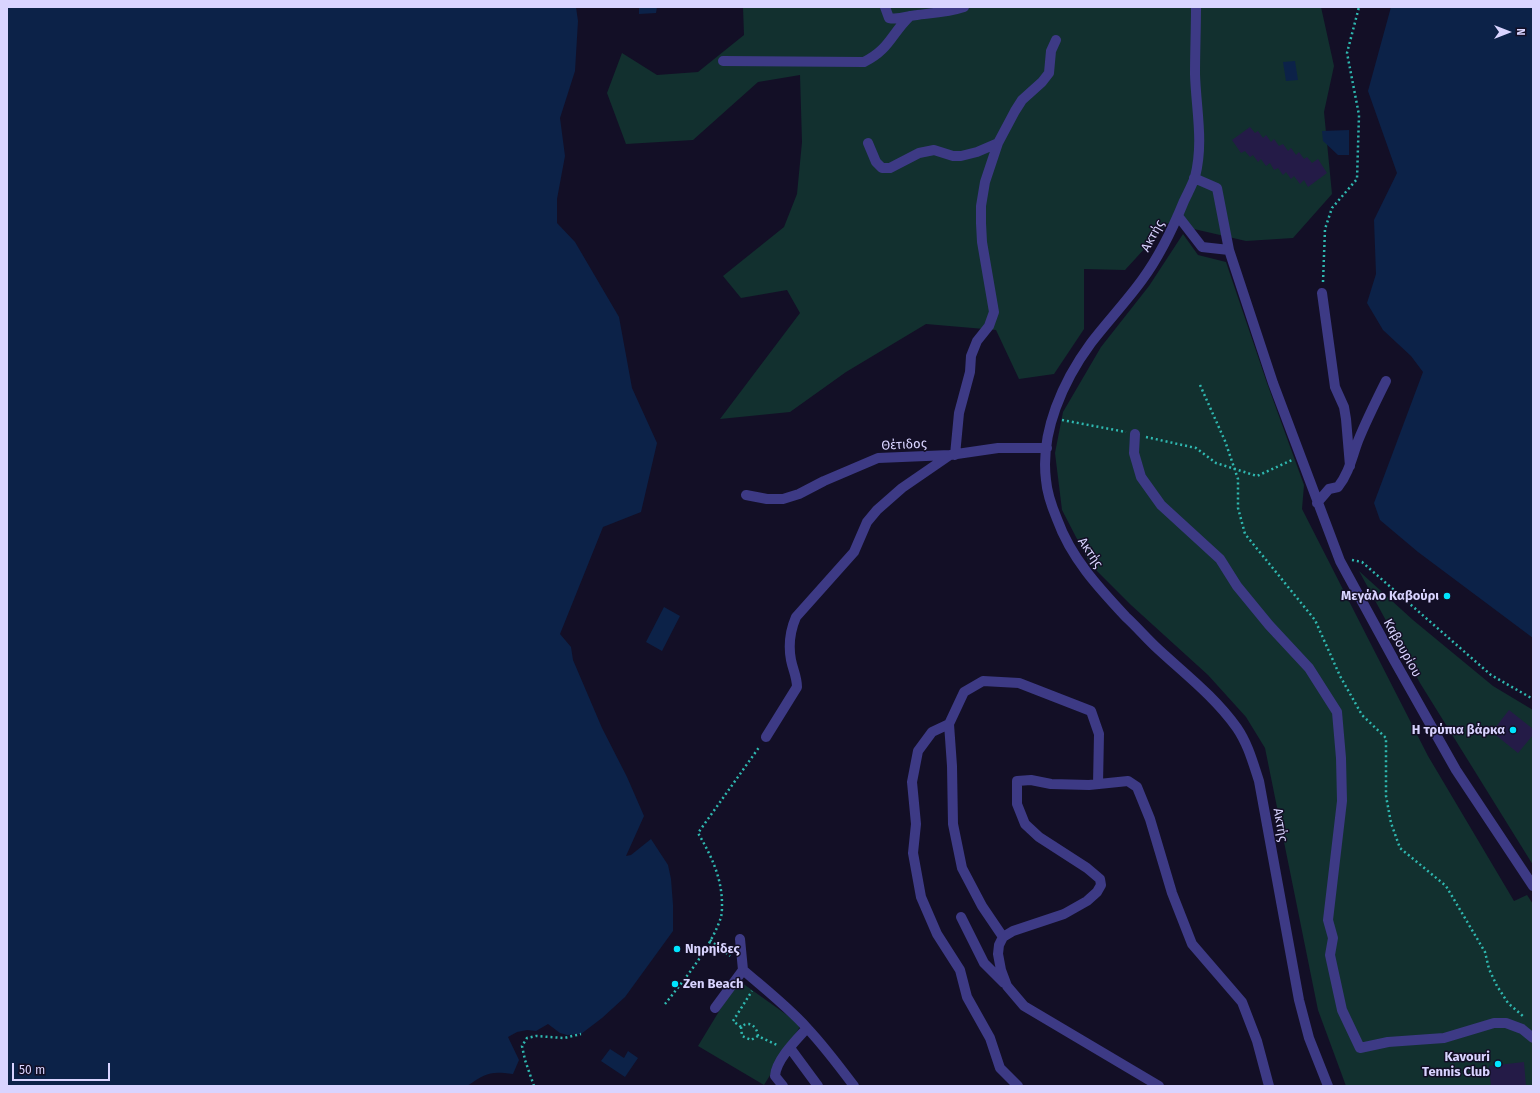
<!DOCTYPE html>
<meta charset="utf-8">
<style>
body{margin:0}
#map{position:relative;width:1540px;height:1093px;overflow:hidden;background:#130f26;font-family:"Fira Sans",sans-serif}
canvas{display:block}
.frame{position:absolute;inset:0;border:8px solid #d9d4ff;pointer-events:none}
.north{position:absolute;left:1488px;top:12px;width:40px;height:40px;-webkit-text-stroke:3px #130f26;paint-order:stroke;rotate:90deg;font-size:11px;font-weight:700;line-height:16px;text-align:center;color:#d9d4ff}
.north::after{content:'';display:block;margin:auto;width:14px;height:18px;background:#d9d4ff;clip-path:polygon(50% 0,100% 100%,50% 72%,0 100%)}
.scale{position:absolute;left:12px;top:1063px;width:98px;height:18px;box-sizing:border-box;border:2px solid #d9d4ff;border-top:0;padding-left:5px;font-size:12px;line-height:14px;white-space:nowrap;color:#d9d4ff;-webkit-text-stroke:3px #130f26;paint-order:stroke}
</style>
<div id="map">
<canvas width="1540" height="1093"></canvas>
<div class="frame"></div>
<div class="north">N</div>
<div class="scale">50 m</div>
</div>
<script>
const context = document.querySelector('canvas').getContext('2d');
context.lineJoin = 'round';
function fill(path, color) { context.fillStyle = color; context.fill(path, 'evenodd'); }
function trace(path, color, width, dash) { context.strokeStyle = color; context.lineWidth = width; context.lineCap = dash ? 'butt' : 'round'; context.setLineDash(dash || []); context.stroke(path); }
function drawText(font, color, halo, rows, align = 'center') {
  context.font = font + ' "Fira Sans",sans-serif'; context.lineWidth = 3; context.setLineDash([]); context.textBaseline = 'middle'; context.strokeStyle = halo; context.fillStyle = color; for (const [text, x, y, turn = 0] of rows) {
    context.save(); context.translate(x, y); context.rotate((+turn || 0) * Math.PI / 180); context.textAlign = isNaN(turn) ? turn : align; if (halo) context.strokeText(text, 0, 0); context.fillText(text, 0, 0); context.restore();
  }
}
const green = new Path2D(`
 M743,7H1321L1334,66L1324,112L1332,194L1293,238L1246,241L1168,223L1125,270L1084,269V329L1054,374L1019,379L996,330L926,324L846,372L790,412L720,419L800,313L787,290L741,298L723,276L784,227L797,194L802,142L800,75L758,82L693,140L626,144L607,93L622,53L657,75L698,72L744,35Z
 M1183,234L1198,255L1226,262L1267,383L1304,485L1302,509L1428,756L1514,901L1527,895L1533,904V1086H1346L1318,1010L1265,748L1246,717L1208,675L1131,605L1090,564L1062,510L1055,453L1063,412L1101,347L1149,286Z
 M1359,571L1413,620L1493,686L1533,710V865L1420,683Z
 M738,980L801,1025L764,1085L698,1046Z`);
const water = new Path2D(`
 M7,7H576L578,21L575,71L560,118L565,156L557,199V223L575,242L619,317L632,388L657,443L641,512L603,527L560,634L571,647L573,660L602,728L627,777L644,816L626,856L631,855L651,839L668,865L671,879L673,905V931L625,997L602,1018L581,1034L567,1035L560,1033L548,1024L536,1031L527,1030L517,1032L508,1037L519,1060L513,1074C489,1071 487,1073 467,1086H7Z
 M639,7H657L656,13L639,14Z
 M1391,7H1533V638L1418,552L1380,520L1374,503L1423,372L1411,356L1383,330L1367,303L1376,274L1374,220L1397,173L1368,91Z
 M1295,61L1298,80L1286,81L1283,62Z
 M1349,130V155H1338L1323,141L1322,131Z
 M664,607L680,616L662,651L646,642Z
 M610,1049L624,1058L628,1051L638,1058L625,1077L601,1061Z`);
const building = new Path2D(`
 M1250,127L1255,133L1258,131L1263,138L1266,135L1271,142L1274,139L1279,146L1283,144L1288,151L1291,148L1296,155L1299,152L1304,159L1307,157L1312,163L1318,159L1327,173L1308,187L1304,180L1300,184L1294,176L1291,179L1286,172L1283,175L1278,168L1274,170L1270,163L1266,166L1261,159L1258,162L1253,155L1250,157L1245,151L1241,153L1232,140Z
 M1509,710L1533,729V735L1518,753L1492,732Z
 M1524,1062L1526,1086H1491L1489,1066Z`);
const path = new Path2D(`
 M1323,282L1325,229L1332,208L1357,179L1359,115L1347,53L1359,7
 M1200,385L1225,441L1238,479V508L1245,534L1315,620L1340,676L1362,715L1386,738V796L1391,823L1400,848L1446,886L1485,952L1489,969L1497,986L1508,1003L1524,1017
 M1062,420L1126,432
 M1146,437L1196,448L1216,463L1257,476L1292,460
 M1352,560L1362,562L1491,675L1533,699
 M710,940L730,956
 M665,1004C684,980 712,946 721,917C722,913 722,908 722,904C722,878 711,855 698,833L760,746
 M741,1027L733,1021L752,991
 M758,1036L751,1040L742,1036L741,1027C749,1020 757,1026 758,1036L779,1046
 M534,1086L525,1060L522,1046L527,1038L536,1036L564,1038L581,1034`);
const minor = new Path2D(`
 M885,7L889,18C899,20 907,16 917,15C933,13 949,12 964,7
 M1196,7C1196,29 1195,52 1195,74C1196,109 1204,142 1195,177C1192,185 1188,193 1184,201C1173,228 1159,257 1142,280C1126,302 1107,322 1091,343C1063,381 1040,432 1046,480C1047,493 1052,507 1057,519C1071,558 1098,587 1126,617C1137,627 1147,639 1158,649C1185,674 1215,697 1237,728C1248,744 1253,763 1259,781L1299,1000L1309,1038L1328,1086
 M723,61L864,62C890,49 891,34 910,16
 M868,143L876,162L882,168H890L919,153L934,150L953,156H961L977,152L998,143
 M1194,178L1217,188L1229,250
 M1178,216L1202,247L1229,250L1273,383L1340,561L1394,660L1456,770L1533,886
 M1322,293L1335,387L1344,407L1346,419L1350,466
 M1135,434L1134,453L1141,477L1161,505L1220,559L1237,586L1269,625L1309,668L1337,712L1341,758L1342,801L1328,920L1333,938L1330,955L1342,1010L1360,1048L1388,1042L1444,1038L1494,1023H1506L1522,1029L1533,1038
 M955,455L959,413L970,372L971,356L977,341L989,326L994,312L982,242L981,223V206L985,182L998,143L1015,111L1022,100L1042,82L1049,73L1051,51L1056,40
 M746,495L767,499H783L799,494L824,481L878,458L950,455L998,448H1047
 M1317,503L1329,489L1338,487C1349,473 1352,457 1358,441C1366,421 1376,401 1386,381
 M949,724L932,732L918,751L912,782L916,824L913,853L921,897L937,934L960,970L967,997L990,1038L1000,1068L1018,1086
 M766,737L797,687C797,677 793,670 791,660C788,644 790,631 796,617L854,552L867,522L877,510L902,488L950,455
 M961,917L984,963L1004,983
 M1003,937L982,906L962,868L953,824L952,766L949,724L964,692L983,681L1019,683L1091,711L1099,734L1098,784
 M740,939L743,970C765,989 788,1007 807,1028C824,1046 839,1066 854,1086
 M715,1008L743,970
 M790,1048L818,1086
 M783,1086L775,1076C776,1060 796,1040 807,1028
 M1159,1086L1024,1006L1007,986L1001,970L998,954L999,945L1003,937L1013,931L1064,914L1087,901L1097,892L1101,885L1100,879L1087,868L1039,837L1025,824L1017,804V781L1031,780L1051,784L1089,785L1128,781L1137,787L1150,819L1172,893L1192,944L1242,1002L1257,1041L1269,1086`);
const markers = [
 [1447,596,4,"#00e5ff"],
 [1513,730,4,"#00e5ff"],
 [677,949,4,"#00e5ff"],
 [675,984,4,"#00e5ff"],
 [1498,1064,4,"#00e5ff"]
];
const streetNames = [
 ["Ακτής",1153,236,-61],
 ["Θέτιδος",904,445,-3],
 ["Ακτής",1090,553,56],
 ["Καβουρίου",1402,648,61],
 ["Ακτής",1280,825,80]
];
const poiNames = [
 ["Μεγάλο Καβούρι",1439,596],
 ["Η τρύπια βάρκα",1505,730],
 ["Νηρηίδες",685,949,"left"],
 ["Zen Beach",683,984,"left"],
 ["Kavouri",1490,1057],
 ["Tennis Club",1490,1072]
];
fill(green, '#12302f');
fill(water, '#0c2248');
fill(building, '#241b47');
trace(path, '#2fb8b0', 2.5, [2, 3]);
trace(minor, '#3d3a85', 10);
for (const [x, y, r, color] of markers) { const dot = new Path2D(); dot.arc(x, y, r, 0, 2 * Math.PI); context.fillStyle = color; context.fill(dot); trace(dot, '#130f26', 1.5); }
drawText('13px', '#d9d4ff', '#130f26', streetNames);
drawText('bold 13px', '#d9d4ff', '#130f26', poiNames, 'right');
</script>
